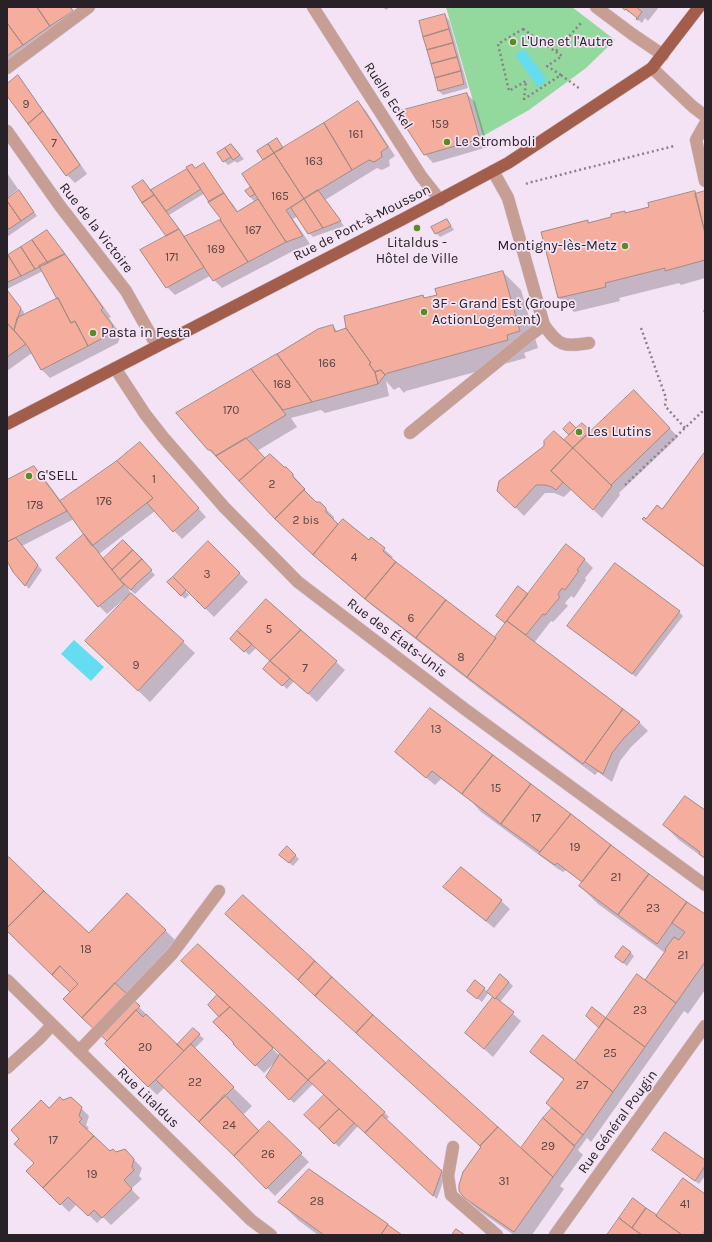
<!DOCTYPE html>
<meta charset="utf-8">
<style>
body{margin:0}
#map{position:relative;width:712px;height:1242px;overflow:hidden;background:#f4e3f4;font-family:Karla,sans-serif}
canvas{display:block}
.frame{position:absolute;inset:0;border:8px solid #282228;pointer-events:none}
</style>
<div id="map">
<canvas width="712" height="1242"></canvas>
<div class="frame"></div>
</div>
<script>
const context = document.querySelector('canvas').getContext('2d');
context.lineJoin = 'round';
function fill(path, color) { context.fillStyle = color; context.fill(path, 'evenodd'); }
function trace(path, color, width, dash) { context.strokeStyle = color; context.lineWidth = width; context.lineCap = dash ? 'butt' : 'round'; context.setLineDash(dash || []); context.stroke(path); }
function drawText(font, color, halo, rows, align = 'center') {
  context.font = font + ' Karla,sans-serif'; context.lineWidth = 3.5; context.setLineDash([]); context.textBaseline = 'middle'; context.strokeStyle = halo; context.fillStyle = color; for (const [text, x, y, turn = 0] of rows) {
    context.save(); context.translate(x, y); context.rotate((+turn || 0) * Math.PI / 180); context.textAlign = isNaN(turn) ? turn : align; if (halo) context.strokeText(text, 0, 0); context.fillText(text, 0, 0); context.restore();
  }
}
const green = new Path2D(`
 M446,7H572L615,40L586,68L529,110L483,136Z`);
const water = new Path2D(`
 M524,49L547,80L538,87L515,55Z
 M74,640L104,667L91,681L61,654Z`);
const shadow = new Path2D(`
 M7,7H71L80,19L7,70Z
 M383,7H390L386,10Z
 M623,7H659L648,21L645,18L642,23L637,19V18L630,12L629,13Z
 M445,16L449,20L468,88L443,95L439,91L420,22Z
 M18,77L51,121L87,174L75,183L67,175L7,95V85Z
 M467,94L475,102L488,147L433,163L425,154Z
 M358,102L366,111L395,156L389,160L390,166L382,170L377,168L325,200L344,226L313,237L309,233L298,216L293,219L310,244L295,250L222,288L210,276L175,295L167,287V236L143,181L152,191L188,169H196L232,203L238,212L255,202L250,197V189L264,160L259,151L276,139L284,149ZM205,193L222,220L186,238L169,215Z
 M235,149L244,159L237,163L235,161L228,165L224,161Z
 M7,173L18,189L7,198Z
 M705,192V278L681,285L679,283L619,298L620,301L574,312L559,298L542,232L587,221L590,224Z
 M23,196L37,216L7,237V200Z
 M447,220L454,230L440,237L436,233Z
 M47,231L73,264L111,317L109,318L121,335L118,343L50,378L42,370L32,353L7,371V291L24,312L23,317L58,299L43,271L7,289V257Z
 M503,272L521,290L538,348L524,353L526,358L406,391L404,393L399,387L394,390L386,381L389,396L325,413L321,410L291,418L297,427L257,451L265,460L286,468L301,484V486L312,498L311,499L315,503H320L334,517V522L338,526L369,541L371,538L393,557L391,559L495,638L506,623L501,619L528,595L566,545L585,560L593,568L585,578L586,580L574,598L571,596L565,603L568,606L553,622L551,621L534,643L640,723L648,731L631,747L620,761L612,782L598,772L595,775L480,689L374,607L322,563L284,527L222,461L221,462L209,450L178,413L252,369L333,326L338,332L423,296L426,299Z
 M634,391L678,437L619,493L620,495L602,518L572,489L564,497L554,493H545L524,516L507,499L570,435L564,429L570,423L576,430L591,433Z
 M148,452L206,517L182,539L155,511L99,554L104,560L127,546L155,575L135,594L128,588L131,594L195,653L150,702L98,652L124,601L123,600L107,614L99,606L85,534L74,519L22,546L42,570L29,589L14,572L7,559V481L34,467L42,475L61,501Z
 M705,454V568L652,527L643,519L646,520L662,511Z
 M208,542L248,582L214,617L184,587L183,588L189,595L185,599L168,582Z
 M266,600L345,670L317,702L294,681L287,689L268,672L271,661L256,648L249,655L232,639Z
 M679,612L683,616L636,677L573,630Z
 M431,710L686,903L705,915V990L688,1014L684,1011L591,1142L587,1138L578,1150L583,1155L560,1186L564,1189L532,1235H514L478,1210L462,1195L482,1147L373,1016L521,1150L553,1109L564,1080L539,1060L531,1052L575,1063L606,1019L645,981L665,953L598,904L580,886L583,883L566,870L563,872L558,869L481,812L472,802L441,779L435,785L404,760L396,752Z
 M705,812V859L679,840L664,825Z
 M288,848L299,859L293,866L285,859Z
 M7,860L89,935L165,930L183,948L133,1001L147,1015L146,1016L177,1046L193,1029L204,1039L194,1049L252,1106L243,1115L260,1132L269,1122L309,1162L275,1196L165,1087L157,1095L106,1044L108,1042L101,1035L71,992L7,930Z
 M461,868L501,901L510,909L494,928L453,895L445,887Z
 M630,952L634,956L627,966L616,957Z
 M475,981L488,992L509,982L513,986L500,1002L521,1021L493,1057L466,1033L494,997L489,992L482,1002L472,994Z
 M218,995L326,1064L329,1061L385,1113L389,1117L386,1120L445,1176L437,1199L358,1126L339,1147L305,1115L325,1095L313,1084L294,1103L267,1077L275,1062L264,1073L235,1045L220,1017L209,1005ZM271,1044L281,1054L280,1056L270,1046Z
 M71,1098L89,1116L86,1125L89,1128L87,1130L110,1152L115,1153L125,1150L142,1168L139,1176L142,1179L131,1189L140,1198L111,1225L103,1217L97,1223L77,1204L69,1212L27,1171L35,1163L49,1109Z
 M658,1154L705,1161V1176L699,1184Z
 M309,1171L402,1235H318L298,1220L280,1202Z`);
const building = new Path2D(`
 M7,7H37L50,26L23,45L7,23Z
 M37,7H70L73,11L50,26Z
 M622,7H636L642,12L638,17V20L636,19L637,18L626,9L625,10Z
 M445,14L449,29L423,37L419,21Z
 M7,23L23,45L7,56Z
 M449,29L453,43L427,50L423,37Z
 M453,43L457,57L431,64L427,50Z
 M457,57L461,71L435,78L431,64Z
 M461,71L464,84L438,91L435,78Z
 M18,75L43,111L28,124L7,96V84Z
 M467,93L480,139L424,155L396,112Z
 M358,101L388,147L381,152L382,157L374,162L369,160L352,170L324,123Z
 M43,111L80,165L66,176L28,124Z
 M324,123L352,170L304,199L274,153Z
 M277,138L283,148L274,153L268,144Z
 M231,144L240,155L233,160L225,148Z
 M268,144L274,153L263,160L257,151Z
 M225,148L231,157L223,162L217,153Z
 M274,153L304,199L286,210L303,236L286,242L242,174Z
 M204,163L224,193L209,202L186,167L192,164L195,168Z
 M187,169L201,189L166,211L151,190Z
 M143,180L154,195L142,203L132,187Z
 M251,187L255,194L250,197L245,191Z
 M19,190L34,212L21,221L7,201V199Z
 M318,190L341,221L323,228L304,199Z
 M695,191L705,233V260L665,271V268L605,283L606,287L558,298L541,232L588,220V223L611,217V214L625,211V213L649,207L648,203Z
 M705,191V233L695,194Z
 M224,193L237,212L258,199L286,242L248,262L220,220L221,219L208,202Z
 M154,195L179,229L166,236L142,203Z
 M304,199L323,228L308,234L291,208Z
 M7,201L21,221L9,229L7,227Z
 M447,219L451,226L435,234L431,227Z
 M220,220L248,262L213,281L184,237Z
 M179,229L204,267L166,288L140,250Z
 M47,230L65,254L48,263L32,240Z
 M32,240L48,263L35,269L21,247Z
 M21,247L35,269L21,276L8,255Z
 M65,254L103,308L101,310L113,326L110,333V334L88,346L75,321L71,323L58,298L57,299L39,266Z
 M8,255L21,276L8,282L7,280Z
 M503,271L520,331L507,335L508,340L388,373L385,375L381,370L375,372L369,364L371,363L346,328L344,316L423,295L424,298L437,295L435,289Z
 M7,290L21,308L14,330L7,323Z
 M58,298L71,323L75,321L88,346L41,370L28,347L14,330L17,318Z
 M7,323L26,344L7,357Z
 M333,325L335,332L346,328L371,363L369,364L375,372L378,384L312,402L277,354L318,329Z
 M277,354L312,402L283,410L251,369Z
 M251,369L286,415L216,456L211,450H208L176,413Z
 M381,370L385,375L378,384L375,372Z
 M634,390L670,428L611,485L573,448Z
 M570,422L576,428L569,435L563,429Z
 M582,423L591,431L573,448L564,440Z
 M554,431L573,448L551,471L563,482L556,490L552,487L545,485H536L515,508L497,491L499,481L544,446V441Z
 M246,438L265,458L239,481L216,456Z
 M140,442L199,508L173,532L147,503L153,498L117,461Z
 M573,448L612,486L593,510L551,471Z
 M705,452V567L642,519L644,517L646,519L657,505L662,509Z
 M270,454L284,467H286L293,474V477L305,489L275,519L239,481Z
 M117,461L153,498L92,546L60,501Z
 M34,466L67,511L7,542V480Z
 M304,490L316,502H320L326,508V512L338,524L313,555L275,519Z
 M343,519L369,540L371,537L385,548L383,551L396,562L365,599L313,555Z
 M84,534L124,585L98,607L56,558Z
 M16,538L38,565L25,586L13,572L7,561V542Z
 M123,540L133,550L112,570L103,559Z
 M208,541L240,573L205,609L173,577Z
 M566,544L585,559L577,570L579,571L565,590L562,588L558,594L560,597L545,615L543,614L526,635L507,621Z
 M133,550L142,559L120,580L112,570Z
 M142,559L152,570L136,584L131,590L120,580Z
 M396,562L446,600L416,638L365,599Z
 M615,563L680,611L632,674L567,626Z
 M173,577L186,590L181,596L167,582Z
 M518,586L528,594L505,623L496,616Z
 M131,593L184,641L138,691L85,641Z
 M266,599L301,630L270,661L237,631Z
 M446,600L496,638L467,677L416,638Z
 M507,621L623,709L583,764L467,677L496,638L495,637Z
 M301,630L337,661L308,694L270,661Z
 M237,631L252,644L244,652L230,639Z
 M270,661L290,678L282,686L263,669Z
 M430,708L493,755L462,794L432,771L426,778L395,752Z
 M623,709L640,722L623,739L612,753L603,774L585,762Z
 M493,755L531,784L501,824L462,794Z
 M531,784L571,814L540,852L501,824Z
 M685,796L705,810V858L699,854L700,852L663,825Z
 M571,814L611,845L582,882L557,863L555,865L539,854Z
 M611,845L649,874L618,915L579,886Z
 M287,846L296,855L289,863L279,855Z
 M9,857L44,891L7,928V859Z
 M461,867L502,900L486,921L443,887Z
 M649,874L687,902L657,944L618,915Z
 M44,891L89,933L127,893L166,930L82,1018L63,999L78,984L60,966L52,975L7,931V928Z
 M243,895L315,961L298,980L225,914Z
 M687,902L705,914V962L676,1003L645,980L666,950L665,949L674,937L679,940L685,932L672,923Z
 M198,944L326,1063L308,1080L181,961Z
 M623,946L631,952L623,963L615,957Z
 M315,961L332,977L315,996L298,980Z
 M60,966L78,984L70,992L52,975Z
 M500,974L509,982L495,999L487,992Z
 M637,974L676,1003L645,1047L606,1018Z
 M332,977L373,1015L356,1033L315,996Z
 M475,980L485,988L477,999L467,991Z
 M115,983L140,1006L107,1041L82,1018Z
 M217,995L230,1007L219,1017L208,1005Z
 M493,997L495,999L496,998L514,1012L484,1049L465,1033Z
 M230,1007L273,1048L255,1066L234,1045L233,1042L213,1022Z
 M592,1007L606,1018L599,1028L586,1016Z
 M136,1010L143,1017L146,1014L184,1051L148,1087L105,1044Z
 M373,1015L498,1127L480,1146L356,1033Z
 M606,1018L645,1047L613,1092L575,1061Z
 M193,1028L200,1034L184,1051L177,1045Z
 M543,1035L613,1092L583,1135L546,1103L564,1079L530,1052Z
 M191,1044L234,1087L199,1122L156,1080Z
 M280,1054L308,1080L289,1100L266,1077Z
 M329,1060L385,1112L365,1133L308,1080Z
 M225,1095L259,1131L234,1156L199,1122Z
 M324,1095L339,1109L319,1129L304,1115Z
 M60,1097L63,1100L71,1097L82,1107L79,1116L82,1119L79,1122L94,1136L43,1188L26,1171L34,1163L14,1144L19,1139L11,1130L41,1100L49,1108Z
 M552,1108L583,1135L574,1146L543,1118Z
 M339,1109L354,1123L334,1144L319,1129Z
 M382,1115L442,1171L433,1196L365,1133Z
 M543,1118L575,1146L553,1177L521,1148Z
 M269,1121L302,1153L266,1189L234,1156Z
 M498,1127L553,1177L514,1232L466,1199L462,1195L459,1191V1185L463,1172L481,1147L480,1146Z
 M665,1132L705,1160V1166L695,1181L652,1150Z
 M94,1136L110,1151L113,1149L116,1152L125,1149L134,1159L132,1167L134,1170L124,1180L132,1189L102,1218L94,1210L88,1216L68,1197L60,1205L43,1188Z
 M309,1169L388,1224L381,1235H324L278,1202Z
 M683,1178L705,1194V1230L702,1235H682L656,1216Z
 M633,1198L646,1208L632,1228L619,1218Z
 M646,1208L657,1215L656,1216L682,1235H642L632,1228Z
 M619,1218L632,1228L642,1235H607Z
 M388,1225L402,1235H381Z
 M456,1229L465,1235H452Z`);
const path = new Path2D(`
 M523,29L562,56L547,66L561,75L524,99L526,81L509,91L498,44Z
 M556,51L581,23
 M561,75L580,89
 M526,184L528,183L674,146
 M704,310L705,311
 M641,328L666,398L665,406L685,428
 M625,485L705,409`);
const lane = new Path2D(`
 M596,7L632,34L663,55
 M7,68L89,7
 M705,124L696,140L705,181
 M544,325C559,346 563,347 589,343
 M410,433L529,336L544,325L508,198L493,171
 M79,1051L172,954L219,891
 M453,1147L448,1176L451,1195L497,1235`);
const street = new Path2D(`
 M313,7L421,176L440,200
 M652,68L692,106L705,116
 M7,131L60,206L126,291L157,346
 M115,368L145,414L163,437L224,507L298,582L466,710L705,885
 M7,980L251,1220L271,1235
 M7,1068L40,1038L52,1025
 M555,1235L705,1026`);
const primary = new Path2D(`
 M7,424L405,218L508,163L652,68L699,7`);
const markers = [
 [513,42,4,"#5c8b1f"],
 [447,142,4,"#5c8b1f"],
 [417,228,4,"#5c8b1f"],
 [625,246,4,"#5c8b1f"],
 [424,312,4,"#5c8b1f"],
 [93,333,4,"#5c8b1f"],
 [579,432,4,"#5c8b1f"],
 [29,476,4,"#5c8b1f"]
];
const numberNames = [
 ["9",26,105],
 ["159",440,125],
 ["161",356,135],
 ["7",54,144],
 ["163",314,162],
 ["165",280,197],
 ["167",253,231],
 ["169",216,250],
 ["171",172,258],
 ["166",327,364],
 ["168",282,385],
 ["170",231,411],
 ["1",154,480],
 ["2",272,485],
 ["176",104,502],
 ["178",35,506],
 ["2 bis",306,521],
 ["4",354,558],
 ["3",207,575],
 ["6",411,619],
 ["5",269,630],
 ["8",461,658],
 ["9",136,666],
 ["7",305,669],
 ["13",436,730],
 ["15",496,789],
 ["17",536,819],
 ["19",575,848],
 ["21",616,878],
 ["23",653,909],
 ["18",86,950],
 ["21",683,956],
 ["23",640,1011],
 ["20",145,1048],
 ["25",610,1054],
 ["22",195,1083],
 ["27",582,1086],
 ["24",229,1126],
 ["17",53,1141],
 ["29",548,1147],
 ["26",268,1155],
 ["19",92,1175],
 ["31",504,1182],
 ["28",317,1202],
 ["41",685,1205]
];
const poiNames = [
 ["L'Une et l'Autre",521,42],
 ["Le Stromboli",455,142],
 ["Litaldus -",417,243,"center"],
 ["Hôtel de Ville",417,259,"center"],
 ["Montigny-lès-Metz",617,246,"right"],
 ["3F - Grand Est (Groupe",432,304],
 ["ActionLogement)",432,320],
 ["Pasta in Festa",101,333],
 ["Les Lutins",587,432],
 ["G'SELL",37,476]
];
const streetNames = [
 ["Ruelle Eckel",388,96,57],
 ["Rue de Pont-à-Mousson",362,223,-27],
 ["Rue de la Victoire",96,228,52],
 ["Rue des États-Unis",397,638,37],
 ["Rue Litaldus",148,1098,44],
 ["Rue Général Pougin",618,1122,-54]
];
fill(green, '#93d99d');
fill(water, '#64dcf1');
fill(shadow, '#0003');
fill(building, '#f5ad9e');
trace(building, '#a18a85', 1);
trace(lane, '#cfc0cf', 13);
trace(street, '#cfc0cf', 13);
trace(primary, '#cfc0cf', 13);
trace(path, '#8b808b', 2.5, [2, 3]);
trace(lane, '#c69e93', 12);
trace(street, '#c69e93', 12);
trace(primary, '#a25e4b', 12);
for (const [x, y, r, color] of markers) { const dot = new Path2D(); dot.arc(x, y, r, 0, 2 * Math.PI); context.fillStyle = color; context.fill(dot); trace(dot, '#f4e3f4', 1.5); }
drawText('12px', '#5b4546', null, numberNames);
drawText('14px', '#282228', '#f4e3f4', poiNames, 'left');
drawText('14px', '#282228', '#f4e3f4', streetNames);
</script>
